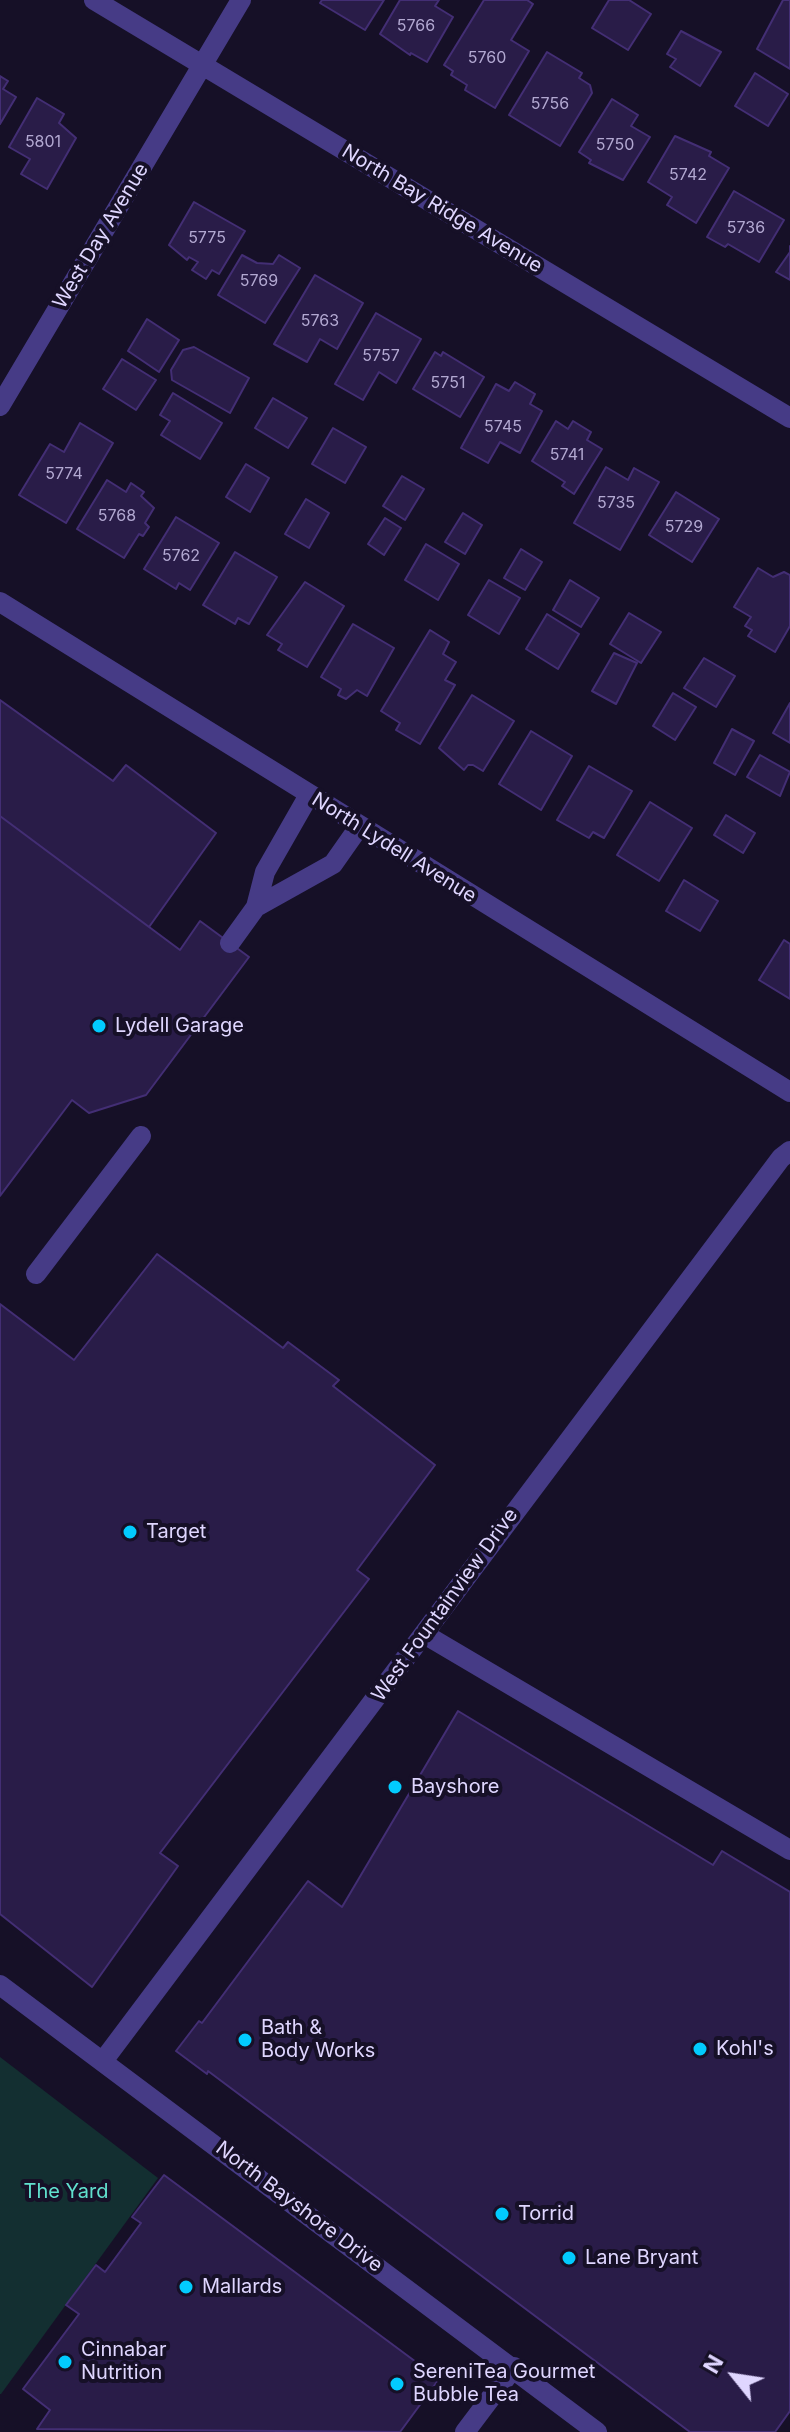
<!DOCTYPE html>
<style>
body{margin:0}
#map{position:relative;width:790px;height:2432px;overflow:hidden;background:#161027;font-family:Inter,sans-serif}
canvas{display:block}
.north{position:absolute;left:694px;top:2336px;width:80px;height:80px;-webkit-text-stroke:6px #161027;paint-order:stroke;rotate:300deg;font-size:22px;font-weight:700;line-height:32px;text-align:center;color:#dfd6ff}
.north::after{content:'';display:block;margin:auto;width:28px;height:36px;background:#dfd6ff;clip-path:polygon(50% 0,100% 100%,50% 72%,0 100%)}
</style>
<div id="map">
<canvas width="790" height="2432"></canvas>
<div class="north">N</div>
</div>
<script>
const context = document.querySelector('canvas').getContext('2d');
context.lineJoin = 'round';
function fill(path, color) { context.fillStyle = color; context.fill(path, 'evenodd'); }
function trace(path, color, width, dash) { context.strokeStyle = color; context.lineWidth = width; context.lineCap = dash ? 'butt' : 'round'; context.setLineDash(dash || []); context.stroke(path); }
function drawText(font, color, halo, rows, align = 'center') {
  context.font = font + ' Inter,sans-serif'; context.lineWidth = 8; context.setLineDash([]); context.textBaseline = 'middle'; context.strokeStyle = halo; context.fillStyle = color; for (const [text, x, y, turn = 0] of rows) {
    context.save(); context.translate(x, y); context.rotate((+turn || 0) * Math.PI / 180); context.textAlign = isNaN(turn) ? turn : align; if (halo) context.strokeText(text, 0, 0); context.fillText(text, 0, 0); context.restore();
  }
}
const green = new Path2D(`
 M0,2057L158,2178L1,2394H0Z`);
const building = new Path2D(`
 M322,0H384L365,30L320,3Z
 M400,0H439L435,6L453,17L427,62L411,53L410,55L380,34Z
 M484,0H527L533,4L511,40L529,51L495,108L465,90L467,85L451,75L453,71L444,65Z
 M609,0H629L651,14L628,50L592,28Z
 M783,0H790V69L757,49Z
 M681,31L721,52L700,86L670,67L676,59L667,54Z
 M547,52L582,73L579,78L590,85L592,93L560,146L509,115Z
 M755,73L788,94L768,126L735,106Z
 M0,76L8,81L3,89L16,97L0,124Z
 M37,98L64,114L59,123L76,138L47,189L21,174L30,159L9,147Z
 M612,99L638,115L631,126L650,137L623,180L589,163L591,160L579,152Z
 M675,136L711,152L709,156L729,168L696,223L667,205L672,197L648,182Z
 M734,191L784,220L759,262L728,244L725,247L707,237Z
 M194,202L245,231L219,274L212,270L206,279L192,270L198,262L189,257L187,260L169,245Z
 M790,246V280L776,272L790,252Z
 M242,255L257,263L273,264L279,255L300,268L265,323L218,295Z
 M315,275L363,303L337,349L320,339L307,362L274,344Z
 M376,313L421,339L396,383L379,372L363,400L335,384Z
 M147,319L179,340L159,372L128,351Z
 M194,347L249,378L230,413L172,380L171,370L183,350Z
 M435,352L441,356L443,352L484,377L460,417L413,389Z
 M122,359L156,380L136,410L103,389Z
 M515,382L535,394L530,404L542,411L520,453L500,442L488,463L461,448L496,384L509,391Z
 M173,393L222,423L200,459L161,435L170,421L160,415Z
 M273,398L307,418L288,448L255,428Z
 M556,421L568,429L573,421L591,432L587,440L602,449L574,494L562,486L565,482L532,461Z
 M80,423L113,443L66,523L19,495L50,444L64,452Z
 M333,428L366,447L345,483L312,464Z
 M246,464L269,478L250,512L226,497Z
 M606,467L628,480L634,468L659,482L620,550L574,523Z
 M402,476L424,489L405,520L383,506Z
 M107,480L126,492L131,483L144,492L141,496L154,508L145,523L149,527L143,536L139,534L124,558L77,529Z
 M676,492L719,519L692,562L649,535Z
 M306,499L329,513L309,548L285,534Z
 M463,513L482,525L465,554L445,542Z
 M176,517L219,543L190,590L179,583L176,589L144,569Z
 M385,518L401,528L384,555L368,544Z
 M426,544L459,564L438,600L405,580Z
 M521,549L542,562L525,590L504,578Z
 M235,552L277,577L249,624L238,618L235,624L203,605Z
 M758,568L773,577L784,572L790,575V626L775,652L748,636L752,630L745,626L751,617L734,607Z
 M489,580L520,598L499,634L468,615Z
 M570,580L599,598L581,627L553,610Z
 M305,582L344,606L307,667L278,650L282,644L267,635Z
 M629,613L661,632L641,663L610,644Z
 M547,614L579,634L558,669L526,649Z
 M353,624L394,648L367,696L357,690L346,699L338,695L341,689L321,677Z
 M430,630L449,642L443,654L456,662L445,680L455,685L420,744L396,730L400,723L381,711Z
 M614,653L637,663L616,704L592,691Z
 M704,658L735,676L716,707L684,688Z
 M673,693L696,707L675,740L653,726Z
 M472,695L514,721L483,771L473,765H468L464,770L439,748Z
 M0,700L113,781L126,765L216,833L149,927L0,816Z
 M790,703V743L773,733Z
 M732,729L754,741L735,775L714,763Z
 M531,731L572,756L541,810L499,784Z
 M760,755L790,772L780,796L747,777Z
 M589,766L632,791L604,838L593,832L589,838L557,820Z
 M650,802L692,828L659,881L617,855Z
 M726,815L755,833L743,853L714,835Z
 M0,816L180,950L200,921L249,957L146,1095L89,1113L72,1100L0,1196Z
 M684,880L718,901L700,931L666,911Z
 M784,940L790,944V999L759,980Z
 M157,1254L283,1348L288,1342L339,1380L333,1386L435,1465L357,1570L369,1579L160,1853L178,1866L92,1987L0,1914V1304L74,1360Z
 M458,1711L713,1865L722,1851L790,1892V2411L775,2432H690L208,2071L207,2074L176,2051L199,2021L202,2023L308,1881L342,1907Z
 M164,2175L439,2379L400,2432L37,2429L50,2410L23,2389L79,2314L66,2305L96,2265L105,2272L141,2223L132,2217Z`);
const minor = new Path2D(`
 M94,0L790,418
 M0,406L241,0
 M0,602L790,1092
 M256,907L333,864L359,827
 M230,943L256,907L265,872L309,795
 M36,1274L141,1136
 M424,1634L790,1850
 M0,1985L597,2432
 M103,2061L781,1158L790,1151
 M465,2432L514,2367`);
const markers = [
 [99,1026,8,"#02cbfe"],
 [130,1532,8,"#02cbfe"],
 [395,1787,8,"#02cbfe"],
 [245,2040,8,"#02cbfe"],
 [700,2049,8,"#02cbfe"],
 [502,2214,8,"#02cbfe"],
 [569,2258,8,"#02cbfe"],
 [186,2287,8,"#02cbfe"],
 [65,2362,8,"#02cbfe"],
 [397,2384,8,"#02cbfe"]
];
const numberNames = [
 ["5766",416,26],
 ["5760",487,58],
 ["5756",550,104],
 ["5801",43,142],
 ["5750",615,145],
 ["5742",688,175],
 ["5736",746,228],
 ["5775",207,238],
 ["5769",259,281],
 ["5763",320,321],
 ["5757",381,356],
 ["5751",448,383],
 ["5745",503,427],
 ["5741",567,455],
 ["5774",64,474],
 ["5735",616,503],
 ["5768",117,516],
 ["5729",684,527],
 ["5762",181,556]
];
const streetNames = [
 ["North Bay Ridge Avenue",442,209,31],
 ["West Day Avenue",101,236,-59],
 ["North Lydell Avenue",394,848,32],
 ["West Fountainview Drive",445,1605,-54],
 ["North Bayshore Drive",299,2207,37]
];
const poiNames = [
 ["Lydell Garage",115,1026],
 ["Target",146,1532],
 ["Bayshore",411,1787],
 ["Bath &",261,2028],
 ["Body Works",261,2051],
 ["Kohl's",716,2049],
 ["Torrid",518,2214],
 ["Lane Bryant",585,2258],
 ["Mallards",202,2287],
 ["Cinnabar",81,2350],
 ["Nutrition",81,2373],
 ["SereniTea Gourmet",413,2372],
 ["Bubble Tea",413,2395]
];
const parkNames = [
 ["The Yard",66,2192]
];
fill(green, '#132f31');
fill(building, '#291c48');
trace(building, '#432e74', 2);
trace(minor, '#463b86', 20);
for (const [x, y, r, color] of markers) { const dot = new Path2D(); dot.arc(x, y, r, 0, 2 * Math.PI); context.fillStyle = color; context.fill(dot); trace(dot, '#161027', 3); }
drawText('16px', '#b2a8d1', null, numberNames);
drawText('20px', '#dfd6ff', '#161027', streetNames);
drawText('20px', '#dfd6ff', '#161027', poiNames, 'left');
drawText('20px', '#61e0ce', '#161027', parkNames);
</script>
